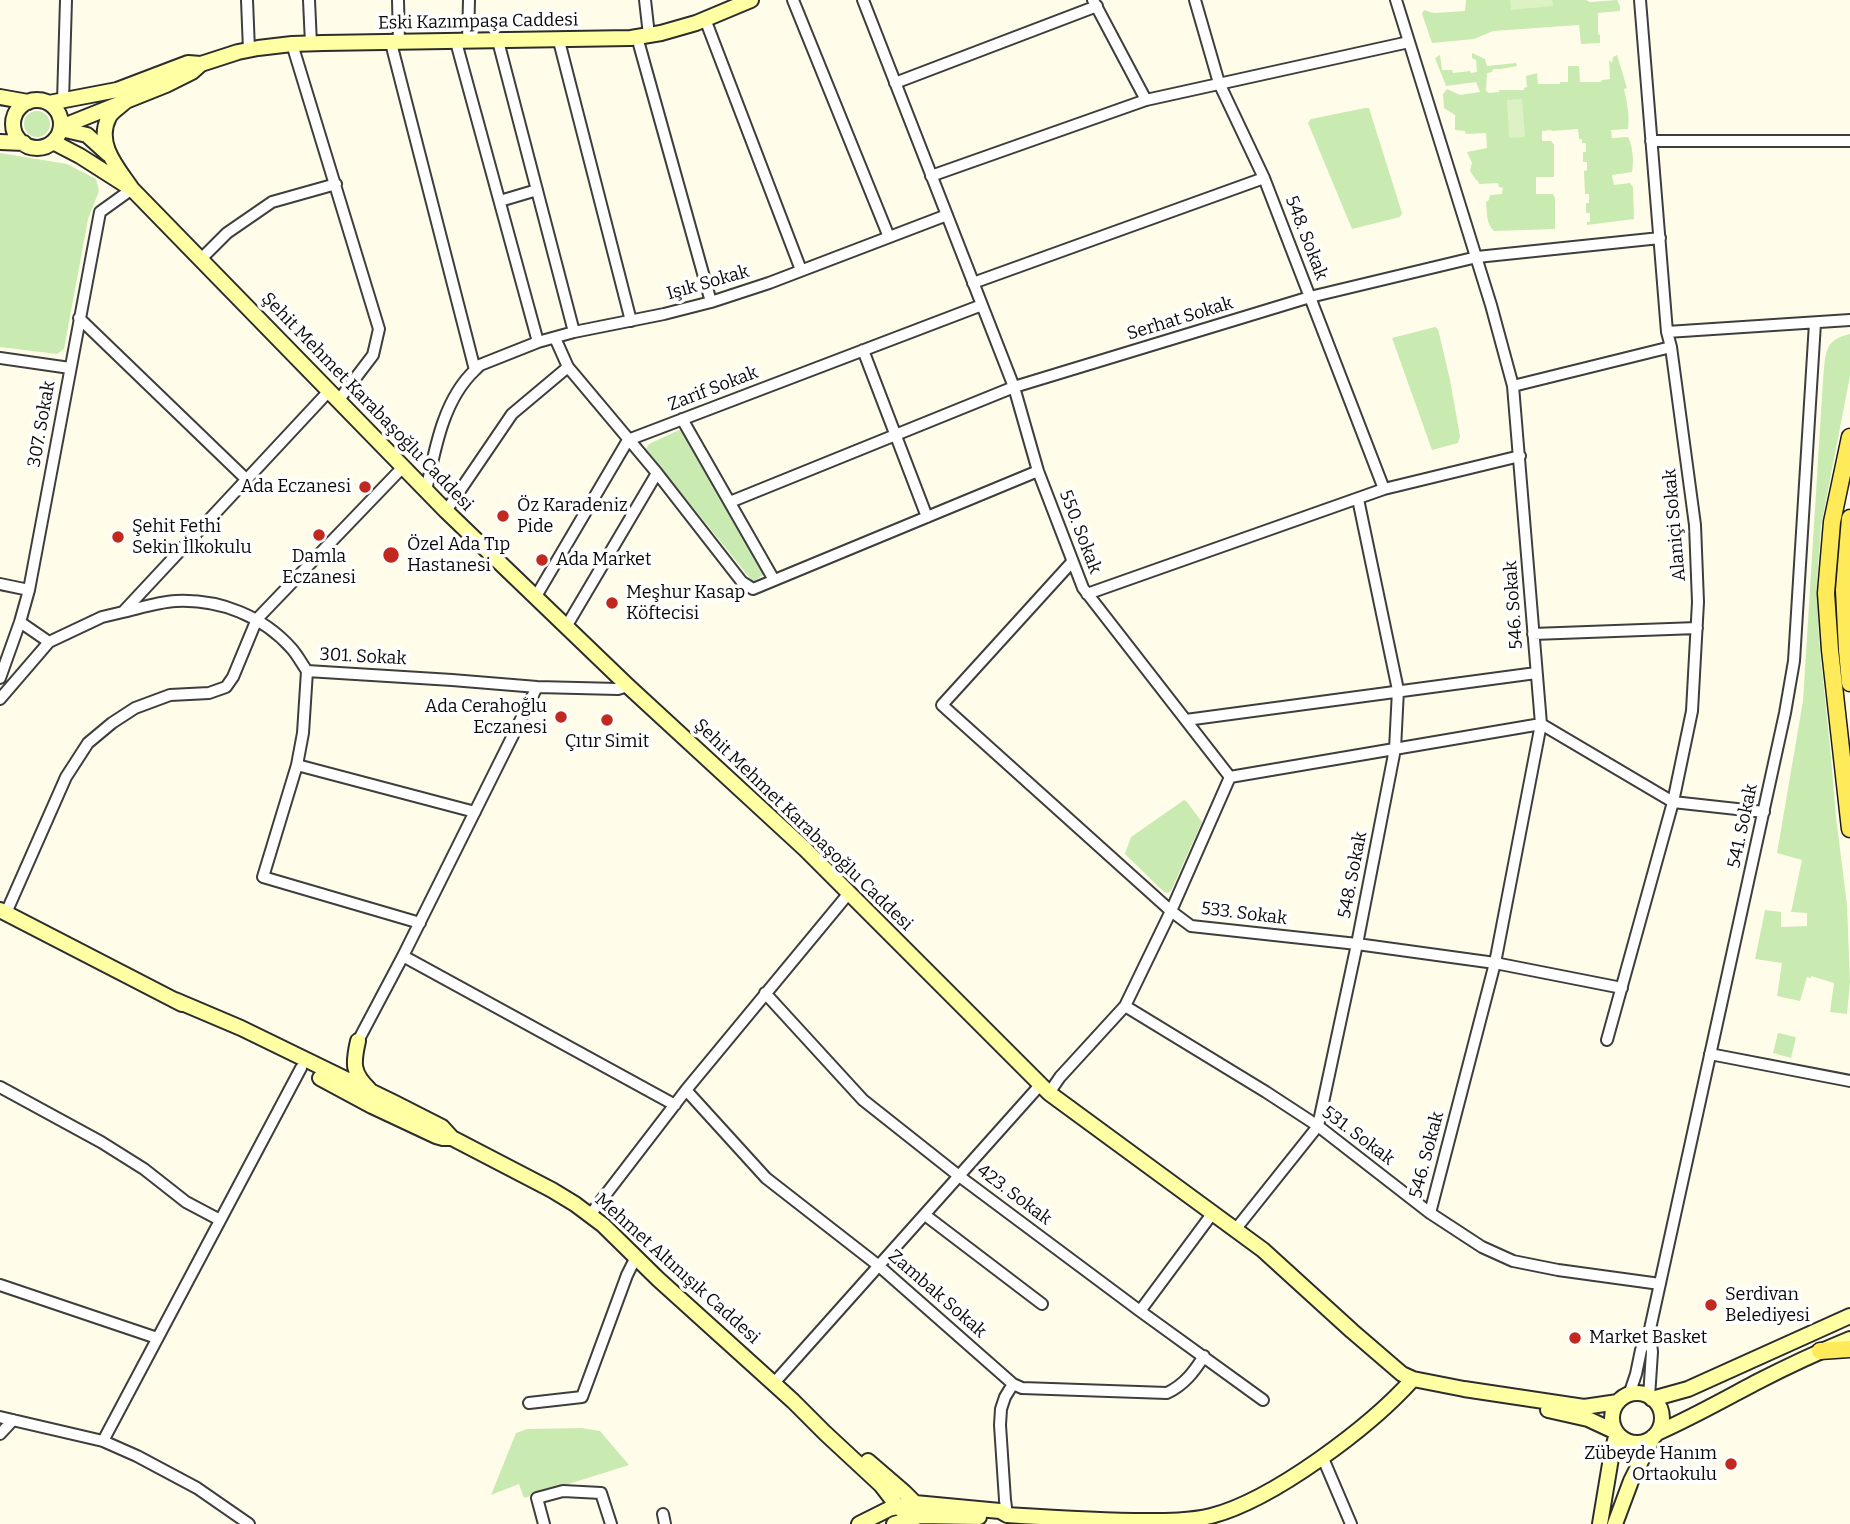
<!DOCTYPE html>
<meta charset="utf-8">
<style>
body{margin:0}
canvas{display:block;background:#fffde9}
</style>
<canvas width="1850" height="1524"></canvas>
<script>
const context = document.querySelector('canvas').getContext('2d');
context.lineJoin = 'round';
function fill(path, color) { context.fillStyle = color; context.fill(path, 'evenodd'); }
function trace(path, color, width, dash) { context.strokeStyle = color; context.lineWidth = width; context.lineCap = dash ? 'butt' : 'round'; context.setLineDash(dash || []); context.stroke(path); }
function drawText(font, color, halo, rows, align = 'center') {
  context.font = font + ' Bitter,serif'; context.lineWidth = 7; context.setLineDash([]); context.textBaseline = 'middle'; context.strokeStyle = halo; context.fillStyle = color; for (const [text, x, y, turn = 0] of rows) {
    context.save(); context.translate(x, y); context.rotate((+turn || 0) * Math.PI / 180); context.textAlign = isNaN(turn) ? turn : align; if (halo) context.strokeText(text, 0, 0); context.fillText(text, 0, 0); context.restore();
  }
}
const green = new Path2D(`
 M1466,0H1586L1590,2L1617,0L1620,6V11L1598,13V34L1600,35V43L1581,44L1579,25L1493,31L1474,39L1432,43L1422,14L1424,10L1434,13L1465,11Z
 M1472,53L1485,59L1487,66L1516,63L1517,66L1501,69H1493L1492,72L1487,73L1486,91L1489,93L1499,92V90H1524V88L1527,87L1526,76L1537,73L1538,84H1560V82H1568V66H1579L1580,82H1601L1602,80L1610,79L1609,60L1612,63L1613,57L1617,55L1627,88L1624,89C1627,102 1630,116 1628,129L1611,130L1612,138L1628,137C1633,146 1634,162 1632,172L1612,175L1614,185L1630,183L1633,187L1634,219L1587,225V222H1590V213H1586V203H1589V194H1585L1584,171L1587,170V162H1583V152H1586V143H1582V139H1579L1578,129L1552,131L1551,130L1542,131V141H1551L1554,145V177H1536V194H1553L1555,198V229L1494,231C1486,224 1487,212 1486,202L1489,200L1490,195L1502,194L1503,188L1499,187L1498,183L1479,184L1478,181L1476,180L1470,171L1472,163L1467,152L1487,148L1486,133L1466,134L1465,131L1455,130V115L1444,108L1443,94L1447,89L1460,95L1480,92L1476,82L1446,86L1435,58L1440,55L1442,70H1452L1453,73L1470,71L1471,73L1477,72L1476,60L1472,58Z
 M1365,108H1369L1402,213L1400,217L1352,229L1308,123L1311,119Z
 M24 124a13 13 0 1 1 26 0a13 13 0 1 1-26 0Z
 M0,153L67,164L96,179L99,191L88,219L64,349L57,354L0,347Z
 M1435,327L1438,329L1450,380L1460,436L1458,443L1432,450L1392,338Z
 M1850,334V376L1821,526L1817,583L1819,640L1831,757L1836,817L1847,905L1850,982L1847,1014L1830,1012L1834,983L1811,976V978L1807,977L1800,1001L1777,996L1782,963L1755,959L1765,910L1781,912V927L1807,926V913L1791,912L1802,860L1777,853L1803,701L1823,380C1826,356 1822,340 1850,334Z
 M679,430H684L764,574L753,582L646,449L649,444Z
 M1184,800L1187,802L1202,822L1171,891L1168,893L1164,892L1125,854L1131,837Z
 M1778,1033L1796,1037L1791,1058L1773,1053Z
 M582,1428L600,1431L629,1465L524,1498L519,1484L491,1495L516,1433L527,1429Z`);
const pitch = new Path2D(`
 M1510,0H1552L1553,6L1511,10Z
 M1522,99L1525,137L1509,138L1507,100Z`);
const street = new Path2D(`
 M247,0L249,50
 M309,0L311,44
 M398,0L399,42
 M645,0L649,35
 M793,0L889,237
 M863,0L1014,387L1038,471L1083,588L1230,777L1171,911L1125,1006L1060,1077L1049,1093
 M1093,0L1146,100
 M1195,0L1219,83L1264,178L1384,489
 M1396,0L1491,305L1513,386L1541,724L1495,963L1430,1213
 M705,19L801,270
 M637,37L711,302
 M498,41L574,332
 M559,41L631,321
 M456,42L538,342
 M468,42L469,0
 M391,43L475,370C443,400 435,449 426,491
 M292,44L379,329L373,355L338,401
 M895,83L1097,6
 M63,101L66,0
 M1651,141H1850
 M931,176L1146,100L1409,42
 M500,201L537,190
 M201,259L227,233L272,202L336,184
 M973,283L1264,178
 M79,318L246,479
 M1667,332L1850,320
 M555,338L568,367L657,473L742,582L753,589L1038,471
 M863,350L927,517
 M0,358L70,368
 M475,370L480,365L538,342L574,332L664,314L711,302L769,283L947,215
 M1513,386L1671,347
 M682,419L774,580
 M730,502L1014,387L1310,297L1477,257L1660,238
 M446,511L512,414L568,367
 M1072,562L942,705L1171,911L1191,926L1357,944L1495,963L1622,988
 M0,584L29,590
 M1087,594L1384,489L1520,456
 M535,598L628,440L982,305
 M123,612C140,608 158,602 176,601C220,599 263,616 292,649C298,656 302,664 307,671L452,680L537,687L618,689L628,686
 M20,622L49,642
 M566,627L657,473
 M1533,634L1697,628
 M307,671L303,733L297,765L263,877L420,923
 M0,678L20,622L29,590L100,212L132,189
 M0,699L49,642L102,617L123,612L329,391
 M1186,720L1536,673
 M297,765L475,812
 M1230,777L1541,724L1673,802L1764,812
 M6,913L66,777L88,743L112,723L135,708L170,695L209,693L226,687L233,677L257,619L403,467
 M403,956L675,1105
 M765,993L863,1100L959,1176L1140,1311L1263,1400
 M1125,1006L1266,1092L1318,1126L1430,1213L1482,1247L1513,1261L1558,1270L1660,1284
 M1607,1040L1673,802L1692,711L1698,602L1695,525L1671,347L1667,332L1640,0
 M358,1041L403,956L537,687
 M1710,1054L1850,1081
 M0,1087L101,1142L144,1169L186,1202L220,1220
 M686,1090L766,1178L879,1266L1013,1384L1022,1388L1167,1393C1184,1385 1194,1372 1204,1356
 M590,1215L686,1090L849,893
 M925,1215L1042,1304
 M1235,1230L1318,1126L1357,944L1395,749L1398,690L1358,499
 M0,1285L157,1338
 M1140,1311L1212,1214
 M774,1383L1041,1084
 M1629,1395L1636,1374L1641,1350L1650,1329L1785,713L1794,661L1815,323
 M1649,1397L1652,1352L1650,1332
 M529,1403L582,1397L627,1275L636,1257
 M0,1417L103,1441L137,1456L197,1488L249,1524
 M0,1434L13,1420
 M103,1441L301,1068
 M1322,1456L1351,1524
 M663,1514L665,1524
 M1007,1515L1005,1500L1000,1425L1001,1409L1005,1397L1013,1384
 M544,1524L537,1498L563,1491L601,1493L611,1524`);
const secondary = new Path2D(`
 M0,97L28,102
 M13 124a24 24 0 1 1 48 0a24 24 0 1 1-48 0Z
 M126,101C121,106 112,111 109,117C95,144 118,168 132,189L446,511L628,686L805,849L1049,1093L1263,1250L1352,1331L1402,1374L1413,1379L1464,1389L1584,1407L1618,1402
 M49,103L117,90L188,63L201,64
 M61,127L166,85L192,72L201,64L238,52L258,48L292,44L323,43L631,38L661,33L696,23L751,0
 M61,129L87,135L108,154
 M0,142L24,143
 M53,142L80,156L127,186
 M0,910L182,1004
 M175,1000L241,1028L395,1103L442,1127L452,1138L552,1190L575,1204L603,1225L658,1279L793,1401L825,1433L881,1485L898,1507L912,1518
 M358,1041C353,1063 352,1073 369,1089
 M320,1078L372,1106L436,1136L443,1138H452
 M1612 1418a25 25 0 1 1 50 0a25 25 0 1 1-50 0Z
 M1652,1399L1688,1389L1850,1316
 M1548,1410L1588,1419L1616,1432
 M1657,1433C1691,1418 1723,1400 1755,1383C1786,1367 1818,1352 1850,1339
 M868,1461L904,1492L915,1503L914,1510
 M859,1524L889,1509L915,1503L1000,1511L1007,1515C1054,1518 1100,1521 1146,1521C1167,1521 1190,1521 1211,1516C1273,1500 1370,1427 1413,1379
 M894,1524L920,1516L979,1517
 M1600,1524L1612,1452L1617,1433
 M1615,1524L1631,1481L1653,1437`);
const primary = new Path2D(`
 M1850,437L1832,522L1826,593L1830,650L1850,829
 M1850,518L1844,590L1847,650L1850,683
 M1820,1351L1850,1349`);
const markers = [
 [365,487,7,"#c1291e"],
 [503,516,7,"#c1291e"],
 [319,535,7,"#c1291e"],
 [118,537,7,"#c1291e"],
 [391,555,9,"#c1291e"],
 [542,560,7,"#c1291e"],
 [612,603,7,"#c1291e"],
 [561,717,7,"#c1291e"],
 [607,720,7,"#c1291e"],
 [1711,1305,7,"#c1291e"],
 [1575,1338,7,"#c1291e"],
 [1731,1464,7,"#c1291e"]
];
const streetNames = [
 ["Eski Kazımpaşa Caddesi",478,22,-1],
 ["548. Sokak",1306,238,69],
 ["Işık Sokak",708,283,-16],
 ["Serhat Sokak",1180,319,-17],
 ["Zarif Sokak",713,389,-21],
 ["Şehit Mehmet Karabaşoğlu Caddesi",367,402,46],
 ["307. Sokak",42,424,-80],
 ["Alaniçi Sokak",1675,525,-95],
 ["550. Sokak",1080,532,69],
 ["546. Sokak",1514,605,-94],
 ["301. Sokak",363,657,3],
 ["Şehit Mehmet Karabaşoğlu Caddesi",803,825,44],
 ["541. Sokak",1743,826,-78],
 ["548. Sokak",1353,875,-79],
 ["533. Sokak",1244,914,7],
 ["531. Sokak",1358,1136,37],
 ["546. Sokak",1427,1155,-75],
 ["423. Sokak",1014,1195,37],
 ["Mehmet Altınışık Caddesi",677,1269,42],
 ["Zambak Sokak",937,1294,41]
];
const poiNames = [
 ["Ada Eczanesi",351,487,"right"],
 ["Öz Karadeniz",517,506],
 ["Pide",517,527],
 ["Şehit Fethi",132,527],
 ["Sekin İlkokulu",132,548],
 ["Özel Ada Tıp",407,545],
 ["Hastanesi",407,566],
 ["Damla",319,557,"center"],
 ["Eczanesi",319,578,"center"],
 ["Ada Market",556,560],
 ["Meşhur Kasap",626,593],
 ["Köftecisi",626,614],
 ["Ada Cerahoğlu",547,707,"right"],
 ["Eczanesi",547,728,"right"],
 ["Çıtır Simit",607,742,"center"],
 ["Serdivan",1725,1295],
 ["Belediyesi",1725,1316],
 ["Market Basket",1589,1338],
 ["Zübeyde Hanım",1717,1454,"right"],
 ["Ortaokulu",1717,1475,"right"]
];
fill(green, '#c9ebb2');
fill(pitch, '#dcf1c4');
trace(street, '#3e3e3e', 14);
trace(secondary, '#2d2d2d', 18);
trace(primary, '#1c1c1c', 19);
trace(street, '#fff', 10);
trace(secondary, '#ffffa4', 14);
trace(primary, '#ffea59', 16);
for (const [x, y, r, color] of markers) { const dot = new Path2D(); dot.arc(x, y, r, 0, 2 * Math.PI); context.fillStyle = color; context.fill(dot); trace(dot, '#fff', 2.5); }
drawText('18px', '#0b0b0b', '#fff', streetNames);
drawText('18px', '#0b0b0b', '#fff', poiNames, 'left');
</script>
